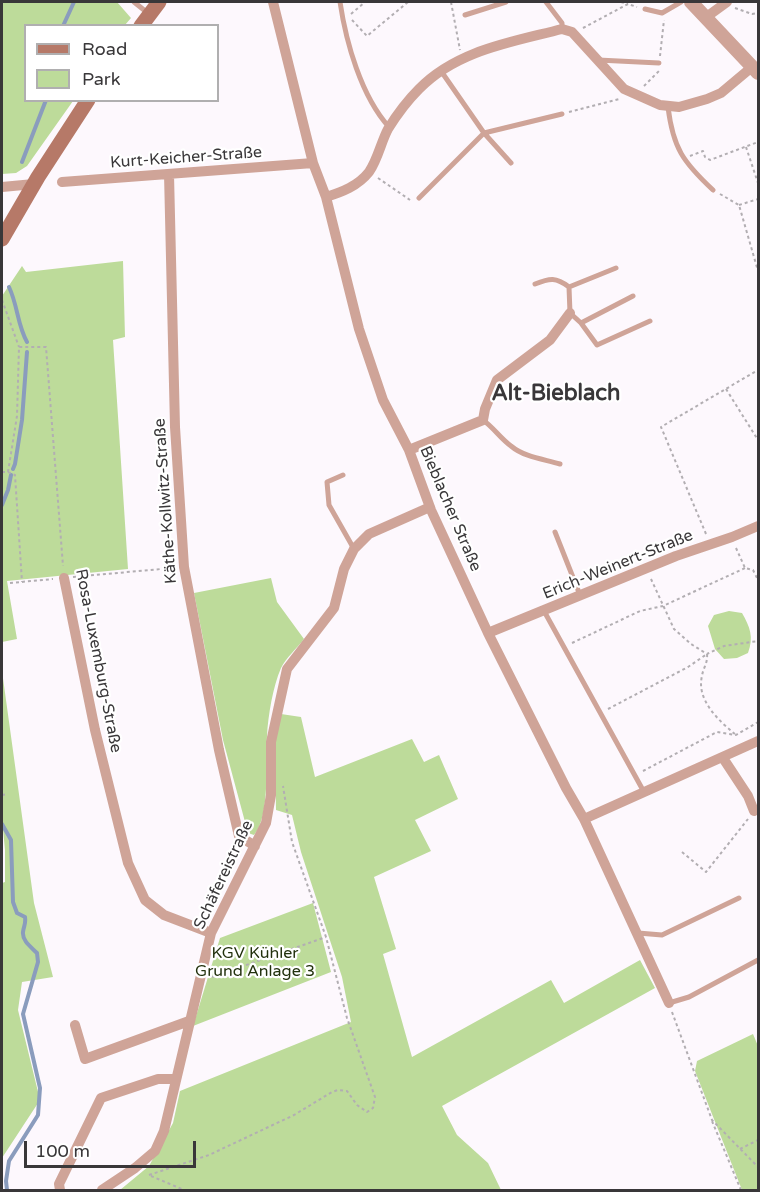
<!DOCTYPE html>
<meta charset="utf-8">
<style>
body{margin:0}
#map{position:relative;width:760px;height:1192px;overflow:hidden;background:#fdf8fd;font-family:"Varela Round",sans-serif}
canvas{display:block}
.frame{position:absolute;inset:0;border:3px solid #393739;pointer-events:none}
.legend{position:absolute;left:24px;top:24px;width:195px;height:78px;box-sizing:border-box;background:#fff;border:2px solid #b0afb0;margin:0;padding:8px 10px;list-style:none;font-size:18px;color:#393739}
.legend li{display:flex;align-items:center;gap:12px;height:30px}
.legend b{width:30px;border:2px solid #b0afb0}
.scale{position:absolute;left:24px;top:1141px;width:172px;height:27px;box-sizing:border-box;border:3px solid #393739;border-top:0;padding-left:8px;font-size:18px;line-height:21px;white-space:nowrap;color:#393739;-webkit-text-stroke:4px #fff;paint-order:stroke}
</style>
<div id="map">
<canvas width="760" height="1192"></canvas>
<div class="frame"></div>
<ul class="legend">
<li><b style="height:8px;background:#b67968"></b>Road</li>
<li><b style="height:16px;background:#bddb9a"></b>Park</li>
</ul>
<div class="scale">100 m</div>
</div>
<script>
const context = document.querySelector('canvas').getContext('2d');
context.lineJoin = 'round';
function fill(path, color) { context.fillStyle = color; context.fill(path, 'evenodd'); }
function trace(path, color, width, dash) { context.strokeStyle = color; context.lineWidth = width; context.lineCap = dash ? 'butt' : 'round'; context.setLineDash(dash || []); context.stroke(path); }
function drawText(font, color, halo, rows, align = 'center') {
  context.font = font + ' "Varela Round",sans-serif'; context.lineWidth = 4.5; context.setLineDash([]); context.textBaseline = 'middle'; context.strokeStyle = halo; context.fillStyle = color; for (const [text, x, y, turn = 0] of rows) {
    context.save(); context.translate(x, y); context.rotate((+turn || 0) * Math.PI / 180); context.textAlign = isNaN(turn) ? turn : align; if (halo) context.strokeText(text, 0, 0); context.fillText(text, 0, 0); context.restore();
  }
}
const green = new Path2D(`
 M2,2H117L131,18L125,25L26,26V100L73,101L27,166L16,173L2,174Z
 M123,261L125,337L113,340L128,569L7,581L17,639L2,642V296L22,266L26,272Z
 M271,578L277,602L304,639C297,648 286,658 281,668C273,686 268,716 267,736C265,762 271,815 254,835L248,833L223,740L194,593Z
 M729,611L742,613C750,627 754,637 748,653L737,658L724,659L715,649L708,626L714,615Z
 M2,671L34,903L53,977L22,982L18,1010L40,1100L2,1158V883L5,882V850L2,819Z
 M281,714L301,717L315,777L412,739L424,762L439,755L458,799L415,820L431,851L374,877L396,949L383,954L412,1057L551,980L564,1003L640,960L655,988L442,1106L457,1135L488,1163L501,1190H120L149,1166L173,1123L180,1091L351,1022L342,977L301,852L292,815L276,810L275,743Z
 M313,903L331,972L193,1026L220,938Z
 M753,1034L758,1046V1190H742L695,1071L697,1061Z`);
const stream = new Path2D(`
 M63,26L74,2
 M22,162L46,100
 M9,287C18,306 17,324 27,342
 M13,469L15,464L22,420L27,352
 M2,505L8,490L11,475
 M2,824L11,840L13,902L17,913L25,917C26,924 24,925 23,932C22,941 31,947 37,953L38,962L23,1014L40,1088L38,1115L9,1161L6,1181L7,1190`);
const path = new Path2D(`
 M451,2L460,50
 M621,2L628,4
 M735,8L752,14L758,13
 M351,14L365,2
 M352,20L367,36L408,2
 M583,28L628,4L637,7
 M660,56L664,20
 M644,86L659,71
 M569,112L619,99
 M746,147L758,183
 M690,156L703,151L705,157L710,160L758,142
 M378,178L410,200
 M720,194L739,205L758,271
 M739,205L758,199
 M2,300L19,347
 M726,389L758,440
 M2,472H8L17,416L19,347H46L63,566
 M8,472L15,475L22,582
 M706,534L661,427L758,370
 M736,548L745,568L753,570L758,580
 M73,577L172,568
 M651,579L674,629L691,644L707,654L724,646L758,641
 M10,583L53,579
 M572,643L640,611L663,606L745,568
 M707,654C708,663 703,668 702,676C696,700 719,721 736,735
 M608,709L688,667L707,654
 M643,771L717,732L736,735L758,722
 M2,795L7,794
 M682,852L706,872L748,819
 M212,977L326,937
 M672,1012L712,1120L758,1167
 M712,1121L741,1190
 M740,1149L758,1140
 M149,1175L209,1155L294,1115L332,1092L338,1090L347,1091L357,1105L367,1112L373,1108L375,1097L347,1018L326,937L292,842L283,786
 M151,1176L184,1190`);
const service = new Path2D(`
 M134,2L149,14
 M340,2C346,42 361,96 389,127
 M546,2L562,23V29
 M645,9L662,13L681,2
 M465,15L506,2
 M598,60L659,63
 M668,107C673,148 683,162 713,190
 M511,163L484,133L562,114
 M419,198L484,133L441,71
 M535,284C550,278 556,277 569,287
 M569,287L570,313L581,323L597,345L650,321
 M569,287L616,268
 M581,323L633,296
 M483,420C494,428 500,438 511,446C524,457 543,459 560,464
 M343,475L327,482L329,505L354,549
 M555,532L580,595
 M544,611L644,792
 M638,933L662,935L739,898
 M669,1003L689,997L758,960`);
const minor = new Path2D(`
 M273,2L313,163L326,197L359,329L383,400L409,450L431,510L488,633L566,788L584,819L669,1003
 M705,18L727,2
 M169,174L175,427L184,567L219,750L239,836L255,846
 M62,182L313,163
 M2,187L34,184
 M326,197C342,192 358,186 369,172C378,159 381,142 388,129C396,116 408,100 419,89C457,50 512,42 562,29L572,32L624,89L660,105L679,107L707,99L721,93L752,67
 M409,450L483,420L485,409L497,380L550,340L570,313
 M64,578L95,730L128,863L145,900L164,915L211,933
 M488,633L676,556L732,537L758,526
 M723,758L748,796L754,811
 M584,819L758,741
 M75,1025L85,1059L189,1021
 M60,1190L59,1184L101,1098L158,1079H175
 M102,1190L135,1168L155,1151L164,1131L211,933L266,823L271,795V742L287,669L334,608L344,569L354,549L369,534L430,507`);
const tertiary = new Path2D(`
 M691,2L758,73`);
const secondary = new Path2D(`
 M141,26L159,2
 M2,239L38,177L88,100`);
const streetNames = [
 ["Kurt-Keicher-Straße",186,158,-4],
 ["Käthe-Kollwitz-Straße",166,501,-94],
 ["Bieblacher Straße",450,509,67],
 ["Erich-Weinert-Straße",618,565,-22],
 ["Rosa-Luxemburg-Straße",98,661,79],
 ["Schäfereistraße",224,875,-65]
];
const parkNames = [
 ["KGV Kühler",255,954],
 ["Grund Anlage 3",255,972]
];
const districtNames = [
 ["Alt-Bieblach",556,394]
];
fill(green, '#bddb9a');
trace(stream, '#8a9cbd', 4);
trace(path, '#b2aeb2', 2, [3, 3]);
trace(service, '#cfa498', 5);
trace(minor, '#cfa498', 10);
trace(tertiary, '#cfa498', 14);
trace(secondary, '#b67968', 15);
drawText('16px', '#393739', '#fff', streetNames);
drawText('16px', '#22310d', '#fff', parkNames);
drawText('bold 22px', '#393739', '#fff', districtNames);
</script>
